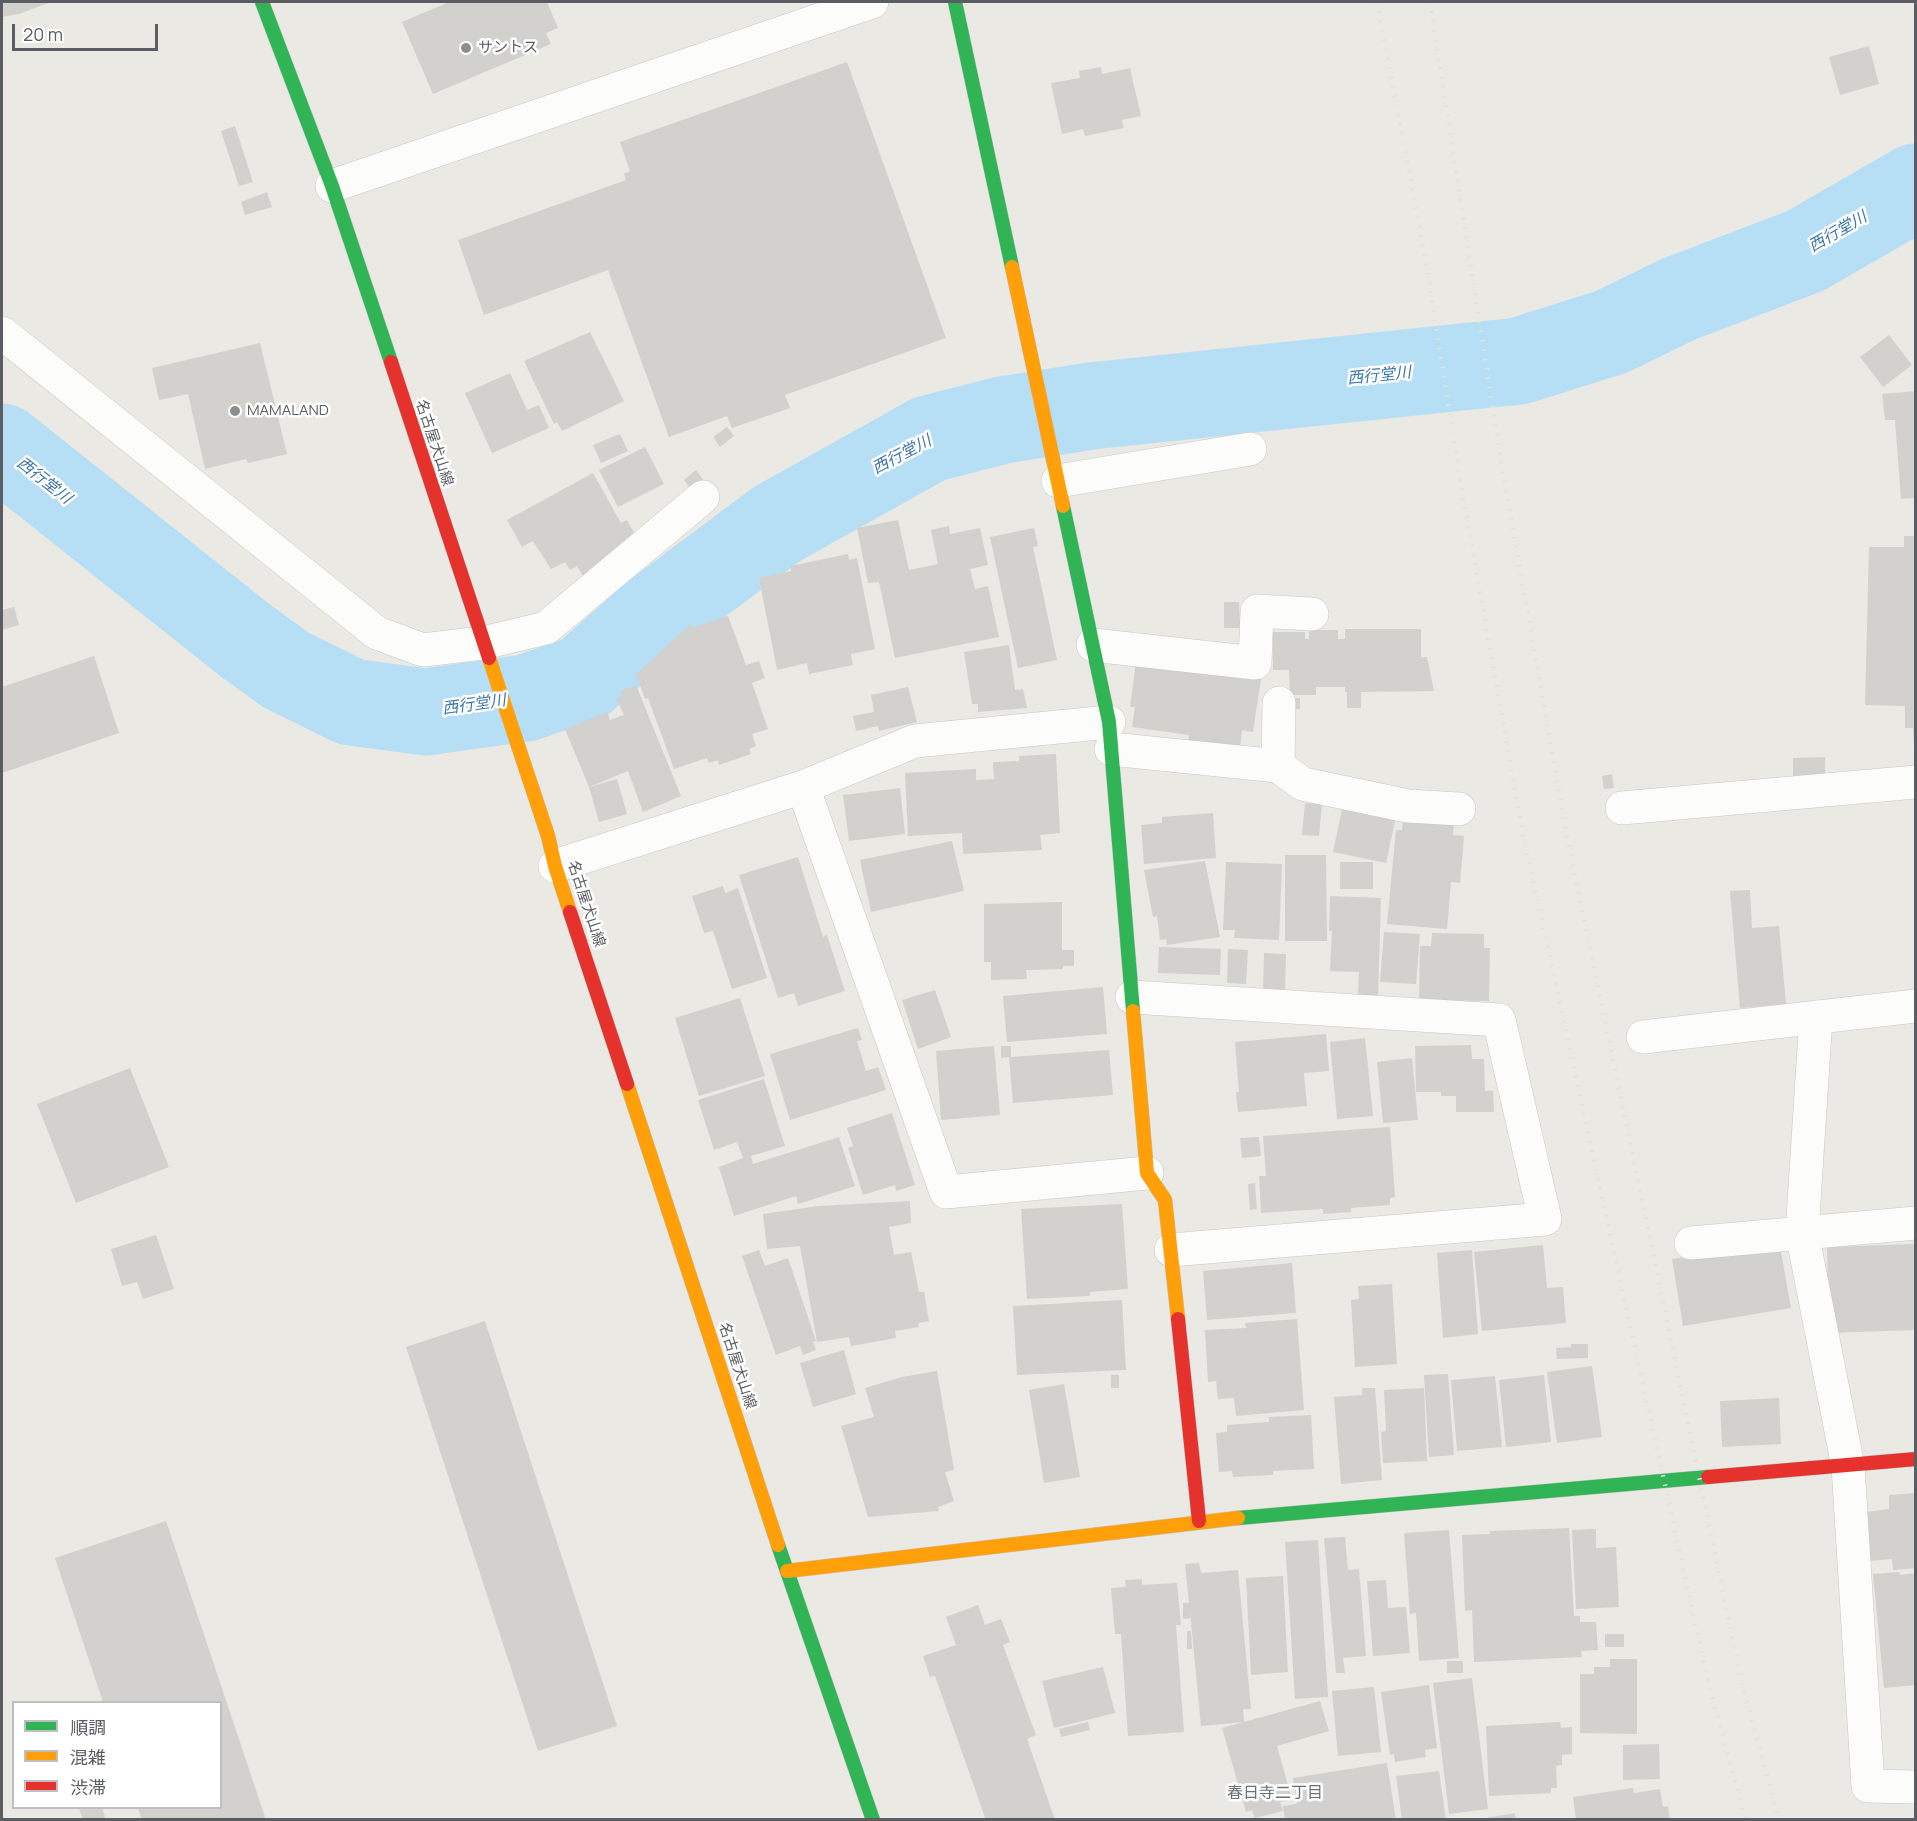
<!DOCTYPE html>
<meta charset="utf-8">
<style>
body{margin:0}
#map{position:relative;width:1917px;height:1821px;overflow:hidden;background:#eae9e4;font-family:Manrope,"Noto Sans JP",sans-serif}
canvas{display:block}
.frame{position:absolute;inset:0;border:3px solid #5a5e62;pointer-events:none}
.legend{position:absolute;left:12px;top:1701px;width:210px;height:108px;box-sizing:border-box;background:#fff;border:2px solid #bdbfc0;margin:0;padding:8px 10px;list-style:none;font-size:18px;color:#5a5e62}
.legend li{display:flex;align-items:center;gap:12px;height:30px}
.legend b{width:30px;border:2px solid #bdbfc0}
.scale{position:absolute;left:12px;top:24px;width:146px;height:27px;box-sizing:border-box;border:3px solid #5a5e62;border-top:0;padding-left:8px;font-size:18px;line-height:21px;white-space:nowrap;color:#5a5e62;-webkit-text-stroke:4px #fff;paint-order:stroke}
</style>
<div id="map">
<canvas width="1917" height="1821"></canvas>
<div class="frame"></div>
<ul class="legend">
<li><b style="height:8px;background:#30b455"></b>順調</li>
<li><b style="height:8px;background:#ff9f0a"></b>混雑</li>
<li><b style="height:8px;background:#e5322d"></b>渋滞</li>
</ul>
<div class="scale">20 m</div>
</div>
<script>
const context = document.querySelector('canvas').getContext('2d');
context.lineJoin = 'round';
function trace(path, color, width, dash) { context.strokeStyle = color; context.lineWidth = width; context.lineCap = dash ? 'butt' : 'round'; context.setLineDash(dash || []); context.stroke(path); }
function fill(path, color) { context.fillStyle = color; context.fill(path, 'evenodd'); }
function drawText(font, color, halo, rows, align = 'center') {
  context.font = font + ' Manrope,"Noto Sans JP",sans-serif'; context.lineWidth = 5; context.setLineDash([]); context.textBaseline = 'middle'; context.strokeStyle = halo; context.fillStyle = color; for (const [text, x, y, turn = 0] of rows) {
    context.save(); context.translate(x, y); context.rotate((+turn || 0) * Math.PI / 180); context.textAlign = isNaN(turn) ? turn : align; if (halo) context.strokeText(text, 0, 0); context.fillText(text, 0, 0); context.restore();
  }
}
const river = new Path2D(`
 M2,447L246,641L286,670L351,702L426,712L526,698L584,678L655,615L777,524L929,439L1003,420L1091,406L1519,361L1611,332L1679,299L1805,251L1916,187`);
const building = new Path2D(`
 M2,2H51L19,14L2,17Z
 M449,2H547L558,28L546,33L551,44L433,94L402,22Z
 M1869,46L1879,84L1840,95L1829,57Z
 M847,62L946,338L785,395L790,408L732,428L727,416L669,437L608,270L484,315L458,240L626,180L624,174L630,171L620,142Z
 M1101,67L1102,74L1130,68L1141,116L1122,120L1124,128L1085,136L1083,129L1062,134L1051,83L1080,78L1079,71Z
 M235,126L253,182L239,186L221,131Z
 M267,192L272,207L245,215L241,202Z
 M590,332L624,401L562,431L557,422L554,424L524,361Z
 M1889,335L1912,365L1883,387L1860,357Z
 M260,343L287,454L248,463L246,459L205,469L188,394L159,400L152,368Z
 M510,373L527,410L539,405L549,428L492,453L465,393Z
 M1916,391V498L1901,499L1895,420H1885L1882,394Z
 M727,427L734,436L720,447L713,437Z
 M620,434L628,451L601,463L593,445Z
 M645,447L664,484L618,507L599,470Z
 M696,470L706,484L694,493L684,480Z
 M593,473L621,523L627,520L637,538L583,576L577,566L570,570L565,562L551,569L533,541L522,547L507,520Z
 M898,520L909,570L938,564L931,530L949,526L950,534L980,528L988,565L970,569L975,589L988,586L999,637L895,658L879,582L868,583L857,528Z
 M1034,528L1038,546L1033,547L1057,660L1018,668L990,537Z
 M1904,536H1916L1914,747L1913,728H1905V706L1865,705L1869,547H1904Z
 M848,554L849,560L857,558L875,649L851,654L853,665L809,674L807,663L777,670L759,578L791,571L790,566Z
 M1224,602H1239L1240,628H1224Z
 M14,607L19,625L2,630V610Z
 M728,616L746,665L759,661L765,678L752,683L768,729L752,734L756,746L749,749L751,754L719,765L718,760L709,763L707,758L674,769L648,698L645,699L636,674L691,624L692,628Z
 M1345,629H1421V657H1427L1434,691L1361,692V708H1347V692H1345V687H1316V695H1290L1289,670H1273V632H1305V639H1309V630H1338V639H1345Z
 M1009,645L1015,690L1023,689L1027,708L978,712V704H972L964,652Z
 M94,656L119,733L2,773V687Z
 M1136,662L1261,679L1253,732L1242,730L1240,750L1188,743L1189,735L1132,727L1135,707H1130Z
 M636,685L681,796L643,812L628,771L589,787L565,729L607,712L610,720L624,715L616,698L622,696L620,691Z
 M908,687L917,722L879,731L878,726L856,731L853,716L874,712L871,695Z
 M1288,698H1300V709H1289Z
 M1056,754L1060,833L1040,835L1042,850L963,854L962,833L908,836L905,773L976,769V780L994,779L993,762L1019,761V756Z
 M1825,757V778L1793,779V758Z
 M1612,774L1614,788L1604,789L1602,776Z
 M617,779L627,814L599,822L589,787Z
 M900,788L905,834L849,841L843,795Z
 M1305,803L1322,804L1319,836L1302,835Z
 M1343,805L1396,816L1386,863L1333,852Z
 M1213,813L1216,858L1144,864L1141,825L1162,823V817Z
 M1403,818L1454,823L1453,835L1464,836L1460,883L1451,882L1447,929L1387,924L1396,830H1402Z
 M952,841L964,891L871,912L860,860Z
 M1285,855H1326L1327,941H1285Z
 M798,857L823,937L827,935L845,991L798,1006L794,993L778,998L739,875Z
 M1205,861L1220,937L1167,945L1166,939L1160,940L1157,916L1153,917L1144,870Z
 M1226,862L1282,864L1279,940L1234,938L1235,930H1223Z
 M1340,862H1373V889H1340Z
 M723,886L725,893L738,888L767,978L732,989L713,931L704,933L692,896Z
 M1750,890L1752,928L1779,926L1786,1004L1740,1008L1730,891Z
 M1330,896L1381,898L1378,996L1358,995L1359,972L1330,971L1332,931H1329Z
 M1062,902V950H1074V966H1063V969L1026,970L1027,979L991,980V962H984V904Z
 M1384,932L1420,934L1416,984L1380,982Z
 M1432,933L1484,934V948H1490L1489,1001L1419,1000L1420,946H1431Z
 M1159,947L1221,949L1220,975L1158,973Z
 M1228,949L1248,950L1246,984L1227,983Z
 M1264,953L1286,954L1285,992L1263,991Z
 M1103,987L1107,1034L1007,1042L1003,996Z
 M935,990L951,1037L918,1049L902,1000Z
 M740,998L765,1076L699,1096L675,1018Z
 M858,1028L862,1040L857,1041L866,1071L878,1067L886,1090L790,1120L770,1054Z
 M1326,1034L1329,1071L1304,1073L1307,1106L1238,1112L1236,1092H1239L1235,1042Z
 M1365,1038L1373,1116L1337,1119L1330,1042Z
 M1471,1045L1472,1059H1484L1485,1091H1493L1494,1112H1456V1096H1441V1092H1416L1415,1046Z
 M994,1046L1000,1115L941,1120L936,1051Z
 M1001,1046H1011V1057L1109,1050L1113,1095L1013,1103L1009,1057L1001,1058Z
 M1412,1058L1418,1120L1383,1123L1377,1062Z
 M130,1068L169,1167L76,1203L37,1104Z
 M764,1079L785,1146L751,1156L753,1164L839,1137L855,1186L798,1204L796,1196L734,1216L719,1167L743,1158L737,1142L714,1150L698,1100Z
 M892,1113L915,1185L896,1191L895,1185L863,1195L848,1148L853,1146L847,1128Z
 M1390,1127L1395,1197L1390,1198V1205L1351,1208V1212L1323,1214V1209L1261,1213L1259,1176H1266L1263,1136Z
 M1259,1137L1261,1156L1242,1158L1240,1138Z
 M1255,1183L1257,1209L1250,1210L1248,1184Z
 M910,1201L911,1223L889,1227L894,1255L911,1252L919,1292H924L929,1321L918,1323L919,1327L895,1331L896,1338L851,1346L849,1337L817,1342L800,1246L767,1249L763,1214L819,1206Z
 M1122,1204L1128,1289L1090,1292V1296L1027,1299L1021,1209Z
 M156,1235L174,1289L143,1299L137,1282L122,1286L111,1249Z
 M1779,1241L1791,1308L1683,1326L1672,1259Z
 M1916,1244V1330L1829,1333L1827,1247Z
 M1543,1245L1547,1288L1563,1287L1566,1323L1482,1331L1474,1252Z
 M759,1250L765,1266L788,1258L816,1341L813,1342L816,1350L803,1355L800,1346L776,1355L742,1256Z
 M1472,1250L1478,1334L1443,1338L1437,1253Z
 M1292,1263L1296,1313L1207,1320L1203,1271Z
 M1392,1284L1397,1364L1355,1367L1351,1300L1359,1299L1358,1286Z
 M1122,1300L1126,1370L1017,1375L1013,1306Z
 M1297,1319L1304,1410L1236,1416L1234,1398L1218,1399L1216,1381L1208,1382L1205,1330L1246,1328L1245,1323Z
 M485,1321L617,1726L538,1751L406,1347Z
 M1571,1344H1588V1358L1557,1359L1556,1348L1571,1347Z
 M844,1350L856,1394L813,1407L800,1363Z
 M1592,1366L1602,1437L1557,1443L1547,1372Z
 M937,1371L954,1470L945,1472L954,1501L938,1507L939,1511L868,1517L841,1426L874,1417L865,1388L902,1377Z
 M1448,1374L1454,1455L1429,1457L1424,1375Z
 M1111,1375H1119V1388H1111Z
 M1544,1375L1551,1442L1506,1447L1499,1380Z
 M1495,1376L1502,1447L1457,1451L1451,1380Z
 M1064,1384L1080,1477L1044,1483L1029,1390Z
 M1362,1388H1375L1382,1480L1341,1484L1334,1397L1362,1395Z
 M1424,1388L1427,1461L1383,1463L1381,1432L1386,1431L1384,1390Z
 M1779,1398L1781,1444L1722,1447L1720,1401Z
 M1311,1415L1314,1469L1273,1471V1475L1233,1477L1232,1471L1219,1472L1216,1433L1227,1432V1425L1269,1422V1417Z
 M1916,1493V1568L1893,1570L1892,1559L1870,1561L1866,1512L1889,1509V1495Z
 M166,1521L266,1820H142L138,1808H220V1702H103L55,1558Z
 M1569,1528L1574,1616H1580V1622H1596L1598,1650L1581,1651L1582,1657L1474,1662L1472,1610L1465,1611L1462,1535L1490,1534V1531Z
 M1596,1529V1548L1616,1547L1619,1607L1576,1609L1572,1530Z
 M1449,1530L1459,1658L1419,1661L1416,1613L1410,1614L1404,1533Z
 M1345,1537L1348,1570L1359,1569L1366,1656L1343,1658L1345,1673H1336L1324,1538Z
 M1318,1540L1328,1697L1295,1699L1285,1542Z
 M1199,1563L1201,1573L1238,1570L1251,1709H1243L1244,1722L1201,1726L1190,1612V1618L1183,1619V1603H1189L1185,1564Z
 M1899,1572L1900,1575L1916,1573V1685L1884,1688L1873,1574Z
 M1283,1576L1288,1672L1251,1675L1246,1578Z
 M1142,1579V1585L1177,1583L1181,1625H1176L1184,1732L1128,1736L1121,1634H1115L1111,1588L1126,1587L1125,1580Z
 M1386,1580L1388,1608L1406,1607L1410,1653L1373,1656L1367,1581Z
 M978,1605L985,1625L1001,1619L1010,1642L1003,1645L1036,1735L1027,1739L1055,1820H986L935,1676L930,1677L923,1656L956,1645L946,1617Z
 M1187,1631H1191L1192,1649H1187Z
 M1605,1634H1624V1647H1605Z
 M1610,1659H1637V1734L1580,1733V1674H1594V1667H1610Z
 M1447,1661H1463V1673H1447Z
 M1103,1667L1115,1713L1054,1728L1042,1681Z
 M1472,1678L1488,1809L1449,1814L1433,1683Z
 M1429,1685L1437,1748L1425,1750L1426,1757L1395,1762L1394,1754L1390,1755L1381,1692Z
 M1374,1687L1381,1752L1338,1756L1332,1691Z
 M1320,1701L1329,1731L1277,1746L1292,1799L1280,1802L1283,1811L1255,1818L1252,1810L1246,1812L1222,1728Z
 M1088,1722L1090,1730L1061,1737L1059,1729Z
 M1560,1722L1561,1728L1572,1727V1754L1562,1755V1765L1556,1766L1557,1788H1551V1793L1489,1796L1486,1726Z
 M1659,1744L1660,1779L1623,1780V1745Z
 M1387,1763L1396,1820H1285L1283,1806L1297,1804L1293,1778Z
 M1439,1771L1446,1820H1402L1396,1776Z
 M1633,1788L1634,1793L1660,1789L1663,1807L1668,1806L1670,1820H1576L1573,1797Z
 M79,1808H102L106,1820H83Z
 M1515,1813L1516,1820H1486V1818Z`);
const street = new Path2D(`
 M332,186L872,2
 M2,333L377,633L423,650L483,643L546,628L703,497
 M1058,481L1250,449
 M1093,645L1255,663L1257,611L1312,614
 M1111,749L1278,766L1303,784L1408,806L1459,809
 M1278,766L1279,703
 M803,787L946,1192L1147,1173
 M1622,808L1916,782
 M555,866L803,787L915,741L1109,722
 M1132,997L1499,1020L1545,1219L1171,1250
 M1816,1017L1802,1233L1848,1466L1868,1786L1916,1787
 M1643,1037L1916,1006
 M1691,1243L1916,1223`);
const fast = new Path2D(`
 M262,2L332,186L391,362
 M955,2L1012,267
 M1063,506L1109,722L1133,1011
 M1238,1518L1708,1477
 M778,1545L873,1820`);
const slow = new Path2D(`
 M1012,267L1063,506
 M489,658L548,836L555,866L570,912
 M1133,1011L1147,1173L1165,1200L1178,1319
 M627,1084L778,1545
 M787,1571L1238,1518`);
const jam = new Path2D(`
 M391,362L489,658
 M570,912L627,1084
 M1178,1319L1199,1521
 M1708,1477L1916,1459`);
const rail = new Path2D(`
 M1377,2L1426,261L1458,468L1523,834L1708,1682L1746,1820
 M1430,2L1501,461L1566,831L1740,1675L1779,1820`);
const markers = [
 [466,48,6,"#8c8f90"],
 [235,411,6,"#8c8f90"]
];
const poiNames = [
 ["サントス",478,48],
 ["MAMALAND",247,411]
];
const streetNames = [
 ["名古屋犬山線",434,443,72],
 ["名古屋犬山線",586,904,72],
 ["名古屋犬山線",737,1366,72]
];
const waterNames = [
 ["西行堂川",1838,232,-30],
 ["西行堂川",1379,376,-6],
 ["西行堂川",902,455,-28],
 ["西行堂川",44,481,38],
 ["西行堂川",474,705,-8]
];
const neighbourhoodNames = [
 ["春日寺二丁目",1275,1794]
];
trace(river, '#b6dff6', 87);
fill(building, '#d2d1ce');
trace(street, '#c7c7c6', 34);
trace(fast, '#c5c6c4', 15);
trace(slow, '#c5c6c4', 15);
trace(jam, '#c5c6c4', 15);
trace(street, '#fcfcfb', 33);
trace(fast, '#30b455', 14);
trace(slow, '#ff9f0a', 14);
trace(jam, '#e5322d', 14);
trace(rail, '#e2e2e1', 4.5, [1.5, 8]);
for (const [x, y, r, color] of markers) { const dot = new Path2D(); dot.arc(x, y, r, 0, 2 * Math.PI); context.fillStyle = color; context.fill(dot); trace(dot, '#fff', 2); }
drawText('15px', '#5a5e62', '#fff', poiNames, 'left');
drawText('15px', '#5a5e62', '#fff', streetNames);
drawText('italic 16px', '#3c76a7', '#fff', waterNames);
drawText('16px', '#6b7074', '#fff', neighbourhoodNames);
</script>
